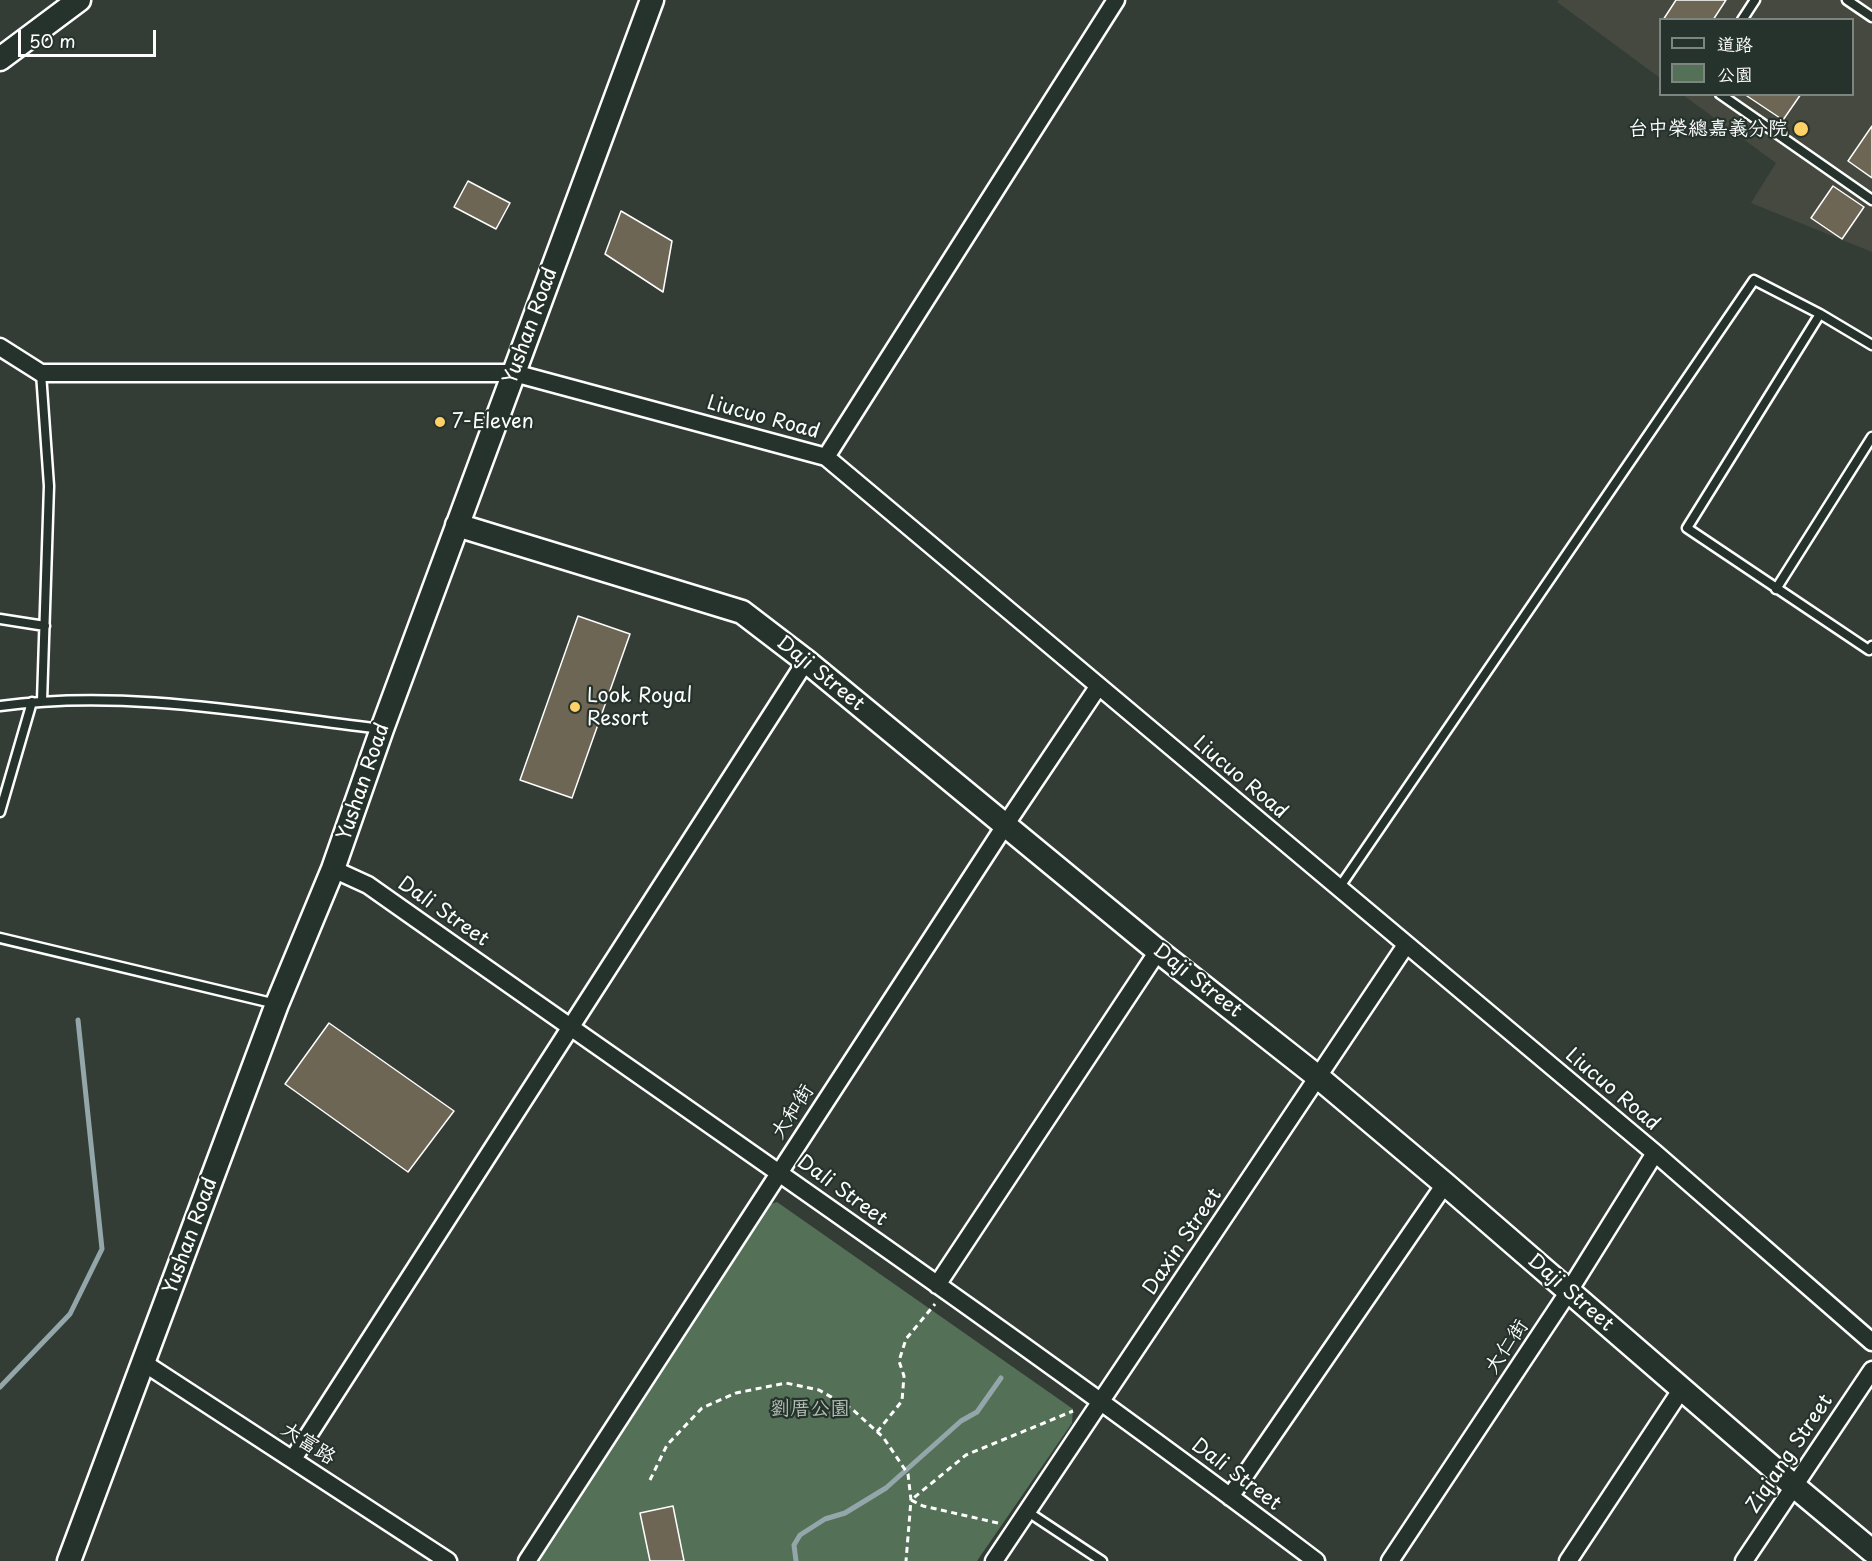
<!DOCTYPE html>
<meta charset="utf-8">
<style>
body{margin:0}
#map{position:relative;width:1872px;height:1561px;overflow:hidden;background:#343d35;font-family:"Playpen Sans","LXGW WenKai TC",sans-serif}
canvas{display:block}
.legend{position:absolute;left:1659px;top:18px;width:195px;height:78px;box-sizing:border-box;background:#26332d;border:2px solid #7d8581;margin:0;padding:8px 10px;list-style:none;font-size:18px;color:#fff}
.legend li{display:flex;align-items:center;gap:12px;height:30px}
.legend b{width:30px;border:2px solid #7d8581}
.scale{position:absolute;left:18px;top:30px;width:138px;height:27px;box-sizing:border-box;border:3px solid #fff;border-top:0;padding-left:8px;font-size:18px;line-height:21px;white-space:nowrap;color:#fff;-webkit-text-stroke:4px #26332d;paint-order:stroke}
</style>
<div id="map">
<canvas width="1872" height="1561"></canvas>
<ul class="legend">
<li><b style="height:8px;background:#26332d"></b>道路</li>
<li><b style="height:16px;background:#547057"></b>公園</li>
</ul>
<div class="scale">50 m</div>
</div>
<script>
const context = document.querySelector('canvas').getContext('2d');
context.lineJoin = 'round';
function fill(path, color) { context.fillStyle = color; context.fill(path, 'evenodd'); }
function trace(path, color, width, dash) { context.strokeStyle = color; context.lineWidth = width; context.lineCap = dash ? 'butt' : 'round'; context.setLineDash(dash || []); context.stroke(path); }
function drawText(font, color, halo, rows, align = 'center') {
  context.font = font + ' "Playpen Sans","LXGW WenKai TC",sans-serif'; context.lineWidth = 4.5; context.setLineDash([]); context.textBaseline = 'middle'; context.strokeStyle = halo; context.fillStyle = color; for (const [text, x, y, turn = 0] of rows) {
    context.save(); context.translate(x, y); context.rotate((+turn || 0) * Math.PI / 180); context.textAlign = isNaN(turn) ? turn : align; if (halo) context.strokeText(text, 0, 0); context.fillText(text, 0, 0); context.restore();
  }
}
const built = new Path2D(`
 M1559,0H1872V252L1751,203L1776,163L1683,95L1852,94V20H1660V78L1557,2Z`);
const green = new Path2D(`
 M777,1202L1073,1409L1072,1423L977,1561H526L760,1207Z`);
const stream = new Path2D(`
 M0,1387L70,1314L102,1249L78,1020
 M796,1561L794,1545L800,1535L825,1519L845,1513L886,1488L961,1421L977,1412L1001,1378`);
const building = new Path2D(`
 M1676,0H1726L1713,20H1663Z
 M1744,94H1801L1783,120Z
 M1872,126V178L1848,161Z
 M468,181L510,203L496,229L454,207Z
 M1833,186L1864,207L1842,239L1811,218Z
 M621,211L672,241L663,292L605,254Z
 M578,616L630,634L572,798L520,780Z
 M329,1023L454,1111L408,1172L285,1084Z
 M673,1506L684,1561H650L640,1513Z`);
const path = new Path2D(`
 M877,1432L902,1401L904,1376L899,1361L906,1339L935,1304
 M650,1480L667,1445L702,1408L736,1393L786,1383L819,1390L852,1409L883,1437L908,1474L911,1500L906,1561
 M998,1523L923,1506L911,1500L966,1455L1073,1411`);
const lane = new Path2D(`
 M1847,0L1872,17
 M1742,20L1755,0
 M1720,94L1872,200
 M1820,314L1687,528L1869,650L1872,646
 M41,373L49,486L42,701
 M1776,589L1872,437
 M0,619L45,626
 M0,706C127,689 255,714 381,729
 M0,812L32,702
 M1339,888L1754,280L1820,314L1872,345
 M0,938L276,1004
 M1028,1512L1102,1561`);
const street = new Path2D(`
 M0,347L41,373H514L826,457L1655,1153L1872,1342
 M826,457L1116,0
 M333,869L368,885C685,1109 1007,1327 1316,1561
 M937,1285L1158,951
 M144,1363L448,1561
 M293,1459L806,661
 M1230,1497L1445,1184
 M527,1561L1006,824L1098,687
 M994,1561L1406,945
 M1390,1561L1569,1291L1655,1153
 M1568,1561L1681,1390
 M1744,1561L1872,1370`);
const secondary = new Path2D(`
 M0,59L79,0
 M457,525L742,612L806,661L1158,951L1318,1077L1445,1184L1794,1486L1872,1551
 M69,1561L277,1004L333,869L382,729L652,0`);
const markers = [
 [1801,129,8,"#ffd166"],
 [440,422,6,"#ffd166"],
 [575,707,6,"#ffd166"]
];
const poiNames = [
 ["台中榮總嘉義分院",1788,129,"right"],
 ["7-Eleven",452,422],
 ["Look Royal",587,696],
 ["Resort",587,719]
];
const streetNames = [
 ["Yushan Road",531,326,-70],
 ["Liucuo Road",763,418,15],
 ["Daji Street",820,674,39],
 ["Liucuo Road",1240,778,40],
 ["Yushan Road",364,782,-71],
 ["Dali Street",443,912,35],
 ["Daji Street",1197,981,38],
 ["Liucuo Road",1612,1090,40],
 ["大和街",793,1112,-57],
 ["Dali Street",842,1191,36],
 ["Yushan Road",191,1236,-70],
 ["Daxin Street",1183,1242,-56],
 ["Daji Street",1570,1293,41],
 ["大仁街",1507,1347,-56],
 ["大富路",308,1444,33],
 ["Ziqiang Street",1790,1454,-56],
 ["Dali Street",1236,1475,37]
];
const parkNames = [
 ["劉厝公園",810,1409]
];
fill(built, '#45493f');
fill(green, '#547057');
trace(stream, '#93a6aa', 5);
fill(building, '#6d6655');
trace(building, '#fff', 1.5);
trace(lane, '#fff', 13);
trace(street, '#fff', 21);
trace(secondary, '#fff', 27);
trace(path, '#fff', 3, [6, 4.5]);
trace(lane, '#26332d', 8);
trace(street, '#26332d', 16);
trace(secondary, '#26332d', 22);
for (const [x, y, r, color] of markers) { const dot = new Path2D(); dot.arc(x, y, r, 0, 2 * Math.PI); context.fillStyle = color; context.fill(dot); trace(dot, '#26332d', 2); }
drawText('20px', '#fff', '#26332d', poiNames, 'left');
drawText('20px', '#fff', '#26332d', streetNames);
drawText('20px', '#b2bfb3', '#26332d', parkNames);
</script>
